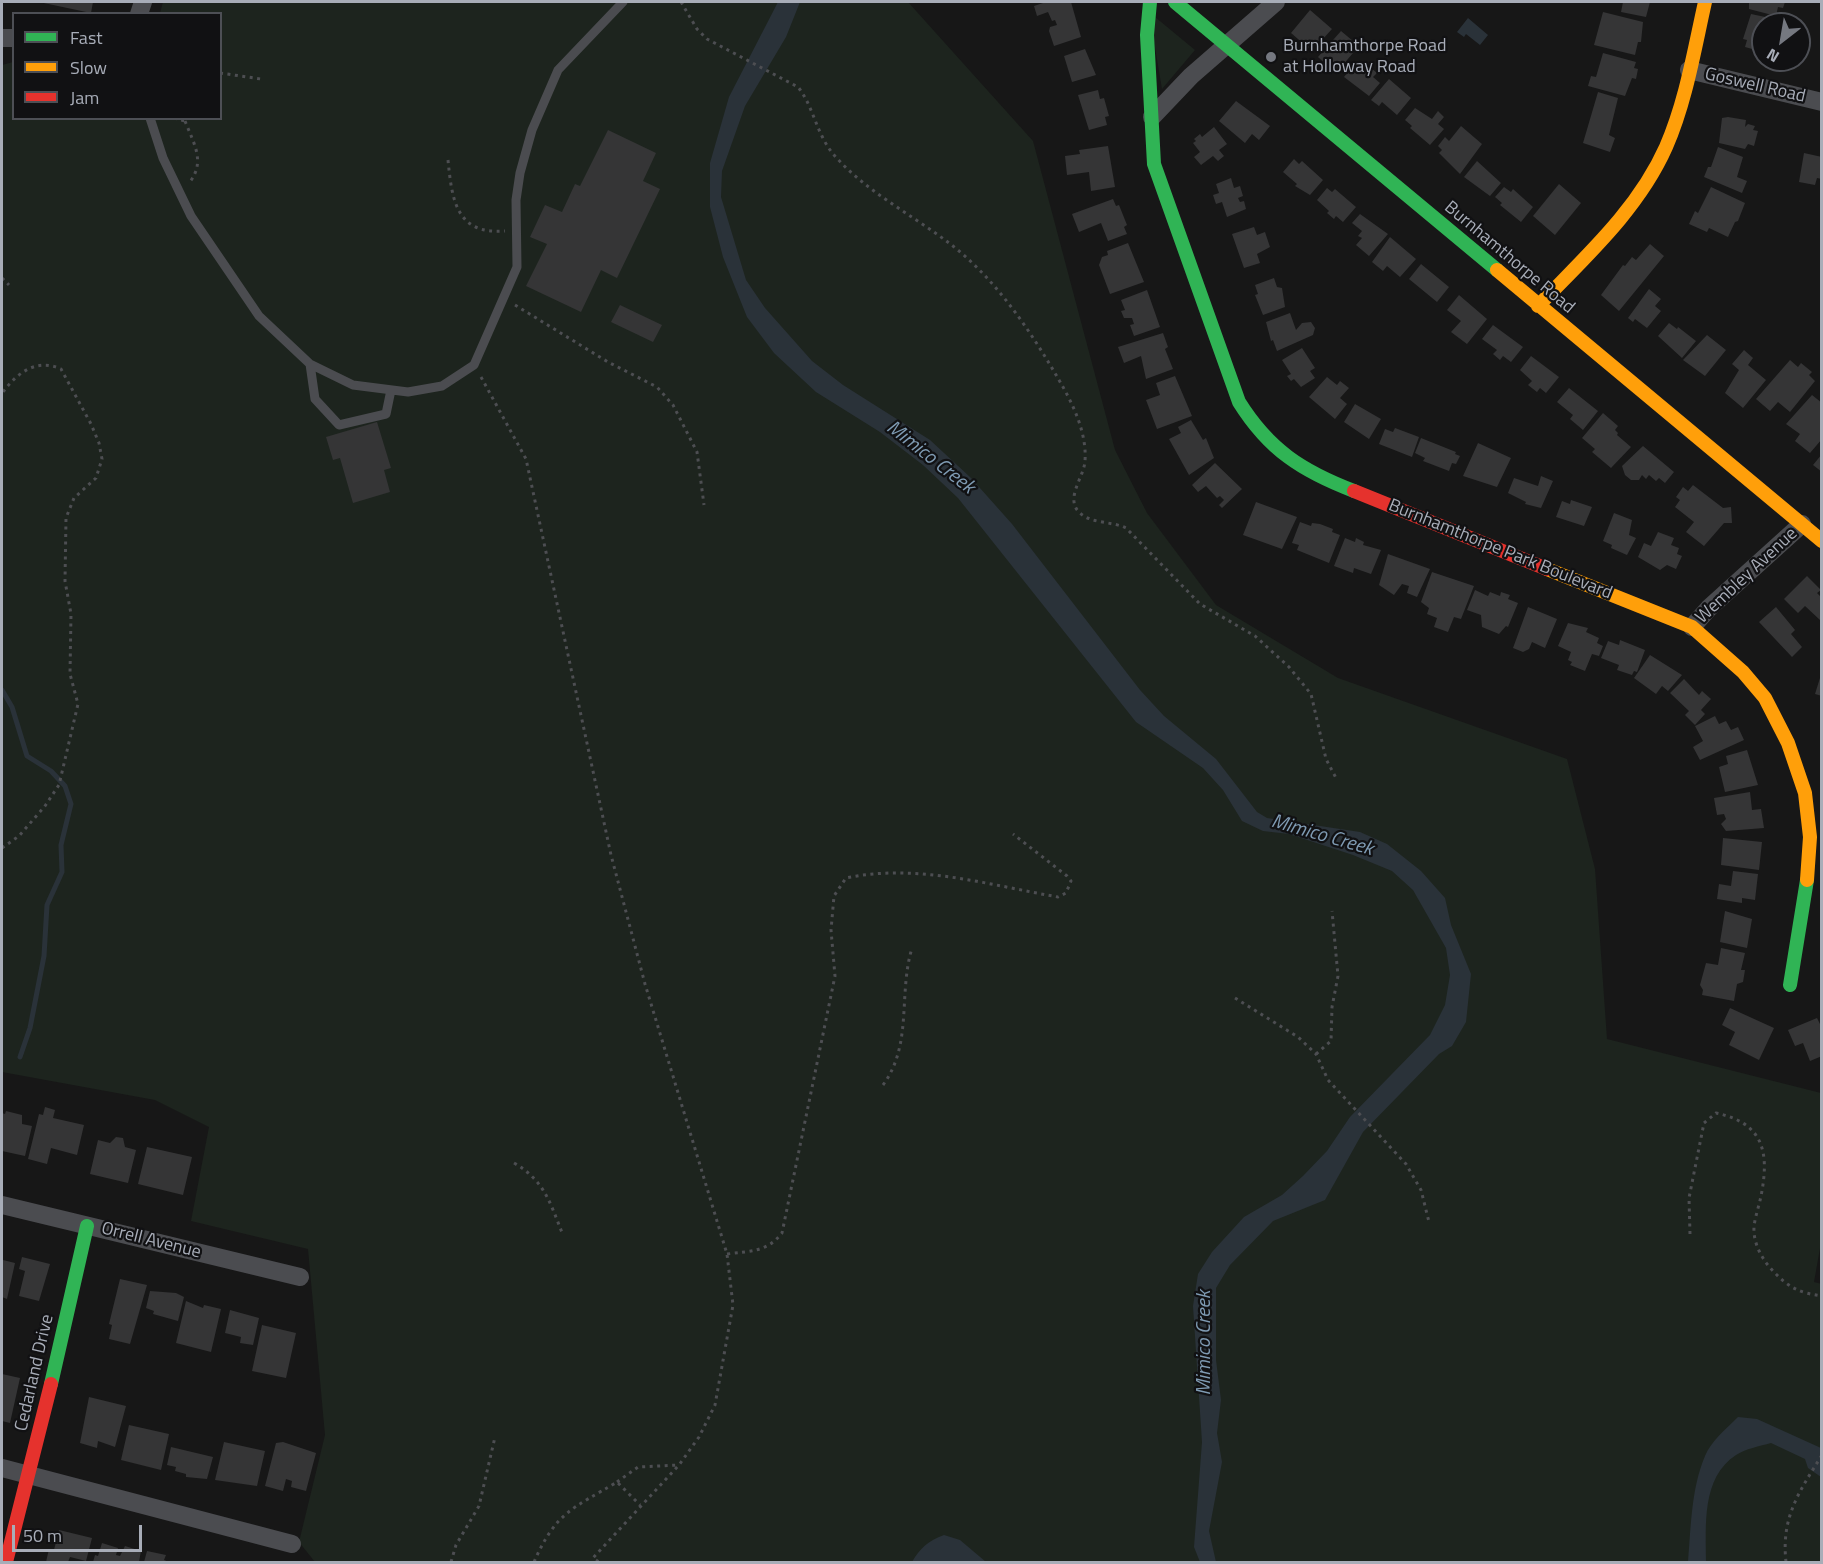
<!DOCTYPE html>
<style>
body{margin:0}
#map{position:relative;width:1823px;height:1564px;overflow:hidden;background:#171717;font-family:"Titillium Web",sans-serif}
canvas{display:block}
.frame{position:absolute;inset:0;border:3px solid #a8adb8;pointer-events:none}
.legend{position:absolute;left:12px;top:12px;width:210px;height:108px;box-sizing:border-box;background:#111113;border:2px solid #4d4f55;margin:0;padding:8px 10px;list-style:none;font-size:18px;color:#a8adb8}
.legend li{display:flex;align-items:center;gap:12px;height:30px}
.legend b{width:30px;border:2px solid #4d4f55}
.north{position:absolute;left:1751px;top:12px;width:60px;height:60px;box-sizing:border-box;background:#111113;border:2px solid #4d4f55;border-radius:50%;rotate:211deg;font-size:16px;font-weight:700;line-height:24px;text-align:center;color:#a8adb8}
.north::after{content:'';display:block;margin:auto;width:21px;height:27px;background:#757880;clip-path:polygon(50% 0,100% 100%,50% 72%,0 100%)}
.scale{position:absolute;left:12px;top:1525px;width:130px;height:27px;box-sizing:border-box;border:3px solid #a8adb8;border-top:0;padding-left:8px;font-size:18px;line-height:21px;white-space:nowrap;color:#a8adb8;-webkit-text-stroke:4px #111113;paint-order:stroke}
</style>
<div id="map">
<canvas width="1823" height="1564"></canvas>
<div class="frame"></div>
<ul class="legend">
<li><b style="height:8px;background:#30b455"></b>Fast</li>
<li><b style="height:8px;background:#ff9f0a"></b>Slow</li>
<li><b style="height:8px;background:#e5322d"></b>Jam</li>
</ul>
<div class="north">N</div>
<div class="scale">50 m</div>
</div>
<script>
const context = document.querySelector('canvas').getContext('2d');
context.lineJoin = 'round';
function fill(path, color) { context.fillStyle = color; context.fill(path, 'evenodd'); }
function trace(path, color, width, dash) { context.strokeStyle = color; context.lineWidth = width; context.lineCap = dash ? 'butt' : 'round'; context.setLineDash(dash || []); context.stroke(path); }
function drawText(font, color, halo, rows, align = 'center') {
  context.font = font + ' "Titillium Web",sans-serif'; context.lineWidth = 4.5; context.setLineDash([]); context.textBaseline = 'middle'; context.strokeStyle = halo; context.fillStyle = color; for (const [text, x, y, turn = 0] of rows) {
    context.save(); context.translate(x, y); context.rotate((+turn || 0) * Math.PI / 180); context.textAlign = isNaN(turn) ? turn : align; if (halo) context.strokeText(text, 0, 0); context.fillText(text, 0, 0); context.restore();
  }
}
const green = new Path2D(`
 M163,2H908L1033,141L1115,450L1147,513L1216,605L1338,678L1567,759L1595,869L1607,1039L1821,1093L1822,1237L1814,1282L1822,1284L1821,1562H315L299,1542L325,1435L308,1249L191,1221L209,1127L155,1100L2,1072V65L13,62L14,118H220V14L160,13Z
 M1149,12L1195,50L1162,89Z`);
const water = new Path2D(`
 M778,2H800L786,37L745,106L722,171L721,197L746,280L765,308L812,361L843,385L930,440L971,478L1012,524L1140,690L1164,716L1216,759L1257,812L1267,818L1360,832L1387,844L1421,871L1445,898L1451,925L1471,974L1466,1022L1452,1046L1439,1054L1363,1132L1325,1200L1273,1221L1230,1265L1216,1288V1360L1221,1400L1217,1433L1222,1462L1209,1531L1216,1562H1200L1194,1547L1202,1442L1193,1306L1198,1274L1212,1252L1244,1217L1282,1195L1303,1176L1327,1151L1350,1117L1430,1035L1445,1005L1450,975L1446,948L1413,890L1392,871L1353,855L1289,834L1263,831L1242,821L1223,790L1203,768L1136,722L958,498L923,465L880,432L816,392L774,353L747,317L723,257L710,207V163L729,97Z
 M1468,18L1488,35L1480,45L1466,34L1464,37L1457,32Z
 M1738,1417L1757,1419L1821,1448V1477L1808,1468L1805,1459L1771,1443C1760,1446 1745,1449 1736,1455C1701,1478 1706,1526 1706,1562H1688C1691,1528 1691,1489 1705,1456C1711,1441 1727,1428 1738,1417Z
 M944,1535L960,1540L986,1562H912C920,1548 928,1541 944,1535Z`);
const stream = new Path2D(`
 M2,690L12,707L27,756L51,771L65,786L71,804L61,845L62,872L47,905L44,956L30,1028L20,1057`);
const building = new Path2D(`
 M39,2H93L91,13Z
 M1046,2H1071L1081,37L1054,46L1049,31L1050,27L1057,25L1055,20L1052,21L1048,12L1037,16L1034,6Z
 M1623,2H1650L1646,17L1621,12Z
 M1749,2H1785L1783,8L1778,7L1776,16L1749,9Z
 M1310,10L1332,29L1312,51L1291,33Z
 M1603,12L1643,22L1641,42H1638L1635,55L1594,45Z
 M1751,14L1770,18L1769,24H1763V52L1745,47L1747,40L1743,39Z
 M1341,31L1359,46L1336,73L1318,57Z
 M1085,49L1096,75L1072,82L1064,56Z
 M1603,53L1636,62L1634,68L1638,69L1636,79L1632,78L1625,96L1588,86L1591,76L1596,77Z
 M1355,63L1361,67L1365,63L1377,73L1373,77L1380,83L1369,96L1344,77Z
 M1389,79L1411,98L1397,115L1382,102L1379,106L1371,100Z
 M1098,90L1100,99L1104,98L1109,116L1105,117L1107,125L1089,130L1078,95Z
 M1598,92L1618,98L1609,135L1615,138L1610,152L1583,143Z
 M1236,101L1270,126L1259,140L1252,134L1245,143L1219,121Z
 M1415,108L1432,119L1438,111L1444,117L1438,124L1444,129L1430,145L1410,128L1412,126L1405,120Z
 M1728,117L1746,120L1745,127L1748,124L1755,126L1753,130L1758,131L1754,146L1748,144L1745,149L1719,143L1722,118Z
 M1461,126L1482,144L1460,174L1439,153L1442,150L1438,146L1445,137L1449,141Z
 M1214,127L1227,144L1219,150L1224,156L1218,161L1213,156L1201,165L1194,157L1200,152L1193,143L1196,141L1194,139L1200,134L1202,137Z
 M608,130L656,153L643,181L660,189L617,278L601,270L581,312L526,286L547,244L530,237L545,205L562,212L575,184L580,186Z
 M1108,146L1115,187L1091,191L1089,172L1067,175L1065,156L1080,154L1079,150Z
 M1718,147L1743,157L1737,177L1747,181L1742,193L1704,177L1708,167H1711Z
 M1804,153L1822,157V179L1817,178L1815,185L1799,182Z
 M1294,159L1299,164L1302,161L1323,180L1310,195L1295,186L1297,184L1283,172Z
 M1477,161L1501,183L1490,196L1464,177Z
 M1231,178L1234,188L1240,186L1243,196L1238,198L1240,202L1244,201L1246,209L1227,217L1222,202L1216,204L1213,195L1219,193L1216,184Z
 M1559,184L1581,203L1555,235L1533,216Z
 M1504,187L1511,192L1513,189L1533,207L1521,222L1500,205L1502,203L1495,197Z
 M1711,187L1745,203L1738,221L1735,222L1728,237L1709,228L1707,232L1689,224L1695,211L1698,213Z
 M1327,188L1332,192L1335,189L1356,207L1343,222L1336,216L1334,219L1327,213L1329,211L1317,200Z
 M1113,199L1116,206L1119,205L1127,225L1124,227L1127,234L1108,241L1101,223L1079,232L1072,214Z
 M1360,214L1388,234L1369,256L1356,245L1362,238L1358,236L1362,231L1352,223Z
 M1254,227L1257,235L1265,232L1270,247L1257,254L1260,263L1244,268L1232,234Z
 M1390,237L1416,259L1400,277L1387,266L1383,271L1372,262Z
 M1128,243L1144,282L1110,294L1099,265L1102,257L1108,255L1107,251Z
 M1650,244L1664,256L1619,311L1601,295L1623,265L1625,266L1632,257L1636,260Z
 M1421,264L1449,287L1437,302L1409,279Z
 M1274,278L1277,287L1282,288L1285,307L1263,315L1255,295L1258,294L1255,285Z
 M1649,289L1661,299L1655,306L1661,311L1647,328L1635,319L1633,322L1628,318Z
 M1147,290L1160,327L1134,336L1130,325L1134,324L1132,318H1124L1121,311L1125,310L1121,300Z
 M1459,295L1487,319L1467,344L1451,332L1461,321L1447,310Z
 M620,305L662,325L653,342L611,322Z
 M1290,313L1296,330L1302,323L1311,322L1315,328L1313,335L1277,351L1273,340L1271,341L1266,322Z
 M1669,323L1677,329L1678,327L1696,341L1682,358L1658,336Z
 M1493,325L1523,347L1511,362L1503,356L1500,360L1493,354L1497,350L1482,339Z
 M1163,333L1168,347L1165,349L1173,369L1146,379L1141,356L1124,363L1118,347Z
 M1707,335L1726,350L1705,376L1683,360Z
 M1302,348L1315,368L1310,371L1315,378L1301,387L1294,379L1291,381L1287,376L1291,374L1282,360Z
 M1744,350L1753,358L1748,365L1766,380L1743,408L1725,393L1739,370L1732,364Z
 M1531,356L1559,377L1546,393L1540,388L1537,392L1528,385L1532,381L1520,370Z
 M1790,360L1798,367L1801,363L1812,372L1809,375L1815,381L1790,412L1778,402L1770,411L1756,399Z
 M1175,376L1192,416L1157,429L1146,400L1160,395L1156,383Z
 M1327,377L1337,385L1340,381L1349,388L1340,398L1347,404L1335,419L1309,397Z
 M1569,388L1598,411L1583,430L1570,419L1573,415L1557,402Z
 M1812,395L1822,403V439L1810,453L1795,441L1800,434L1786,424Z
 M1355,404L1381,419L1369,439L1344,422Z
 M1603,413L1618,426L1615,430L1618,433L1617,435L1631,447L1611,468L1592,452L1595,449L1582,438Z
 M1191,420L1203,440L1206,438L1214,458L1189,475L1169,439L1181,433L1178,427Z
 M377,422L391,468L384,470L390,492L353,503L340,458L333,460L326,437Z
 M1395,428L1419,437L1412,457L1379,444L1385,429L1393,432Z
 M1421,438L1456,452L1455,454L1460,456L1456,464L1452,463L1449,471L1423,461L1425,458L1415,453Z
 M1478,443L1511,458L1497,487L1463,476Z
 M1643,446L1674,472L1665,483L1659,478L1656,481L1649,475L1646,479L1642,475L1639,480H1631L1625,475L1622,466Z
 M1822,454V472L1813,465Z
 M1215,463L1242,489L1222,508L1219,505L1224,500L1220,496L1217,498L1206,486L1198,492L1192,485Z
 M1541,476L1553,481L1541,508L1525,504L1526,502L1508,493L1514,478L1538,486Z
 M1693,485L1723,508L1731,507L1732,523H1724L1704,546L1686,532L1694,522L1675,507L1680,500L1676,497L1683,487L1688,491Z
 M1571,500L1592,507L1584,526L1556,517L1562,501L1570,504Z
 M1256,502L1297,517L1282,549L1243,535Z
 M1614,513L1632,520L1629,535L1636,538L1627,555L1611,548L1612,545L1603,541Z
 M1300,522L1311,526L1312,523L1320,524L1333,529L1332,532L1340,535L1329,563L1297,550L1299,545L1292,543Z
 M1658,532L1674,538L1671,545L1679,548L1677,554L1682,556L1676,569L1667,565L1660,570L1638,557L1644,543L1651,546Z
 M1345,538L1355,542L1356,538L1364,542L1363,545L1381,550L1371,574L1354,568L1353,573L1334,566Z
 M1388,554L1430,569L1417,597L1407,593L1409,586L1402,584L1394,595L1379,585Z
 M1432,572L1474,586L1461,619L1454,617L1448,632L1434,627L1437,618L1427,614L1429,608L1421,602Z
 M1807,576L1821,590L1817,593L1822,598L1820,620L1805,606L1798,613L1784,599Z
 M1475,590L1488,596L1490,592L1500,596L1501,592L1510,595L1508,599L1518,603L1508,627L1506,626L1499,634L1482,627L1481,615L1467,610Z
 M1528,607L1557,619L1545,648L1532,642L1529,649L1523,652L1513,648Z
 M1776,607L1795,630L1791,634L1802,647L1792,657L1759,622Z
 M1568,623L1588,628L1586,632L1599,638L1597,643L1603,646L1599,656L1592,654L1585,671L1570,665L1572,662L1568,660L1571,652L1558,646Z
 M1620,640L1645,650L1637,672L1634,671L1632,675L1617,670L1619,665L1601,658L1608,641L1619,645Z
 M1650,655L1682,675L1668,691L1662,686L1656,694L1634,678Z
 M1820,678H1822V696L1815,694Z
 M1684,679L1699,695L1702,691L1711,699L1701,710L1705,714L1695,725L1685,715L1689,711L1670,693Z
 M1715,716L1719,724L1726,721L1731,730L1738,727L1744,740L1700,760L1693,747L1703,741L1695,726Z
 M1747,750L1758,785L1725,792L1719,767L1728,764L1726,756Z
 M1750,792L1752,810L1761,809L1764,828L1726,831L1721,824L1726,819L1724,814L1717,815L1714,798Z
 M1723,838L1762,842L1759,870L1721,865Z
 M1733,871L1758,874L1755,900L1742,898V903L1717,899L1719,884L1731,886Z
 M1725,911L1752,919L1747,948L1720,942Z
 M1721,948L1745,953L1741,970H1745L1743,982L1737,984L1734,1001L1702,995L1703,990L1700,985L1706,963L1718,965Z
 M1730,1008L1774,1028L1759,1060L1729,1045L1735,1032L1722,1025Z
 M1817,1018L1822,1028V1056L1810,1061L1803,1043L1795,1046L1788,1030Z
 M45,1107L55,1110L53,1118L84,1125L77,1155L51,1148L47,1164L28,1159L39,1114L43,1115Z
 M6,1111L22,1115V1124L32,1126L25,1156L2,1151V1113L5,1114Z
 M116,1137L123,1138L125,1147L136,1150L128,1183L90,1174L98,1140L110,1143Z
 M147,1147L192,1157L183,1195L138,1184Z
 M22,1257L50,1264L39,1301L19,1296L25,1271L19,1269Z
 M3,1260L15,1263L7,1299L2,1297Z
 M120,1279L147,1285L130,1344L109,1339L112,1325L109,1324Z
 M150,1291L176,1293L184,1297L178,1321L153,1314L154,1311L146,1308Z
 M186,1301L203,1308L204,1305L221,1309L211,1352L176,1343Z
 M230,1310L259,1318L253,1345L240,1343L241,1337L225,1333Z
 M262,1325L296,1333L286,1378L252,1371Z
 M2,1374L20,1378L10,1423L2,1421Z
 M89,1397L126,1406L115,1447L98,1441L97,1448L80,1443Z
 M129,1425L169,1434L161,1470L121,1460Z
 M224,1442L265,1451L257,1486L215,1480Z
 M283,1442L316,1453L306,1491L291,1487L292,1481L286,1479L283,1491L265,1486L276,1443Z
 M171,1447L213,1457L207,1479L186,1477V1474L175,1471L176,1467L167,1465Z
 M59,1530L92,1538L86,1561L70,1557L68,1562H46L49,1549L54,1550Z
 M102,1543L118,1548L116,1555L120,1556L125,1546L141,1551L139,1562H93L95,1555L98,1556Z
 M147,1551L166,1555L164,1560L169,1562H144Z`);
const path = new Path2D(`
 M681,2L697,29L707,39L798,87C814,107 816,134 834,155C865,191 911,214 949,243C995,278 1030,330 1059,380C1073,404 1087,433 1085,461C1084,477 1065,498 1079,512C1090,524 1112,521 1126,528L1200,604L1255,636L1289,667L1311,694L1326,759L1336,778
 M220,73L261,79
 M174,118L185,121V118
 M185,121C194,144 206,162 189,183
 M448,160C452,200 456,235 505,231
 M2,278L9,285
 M515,305L608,362L657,387L673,405L697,452L704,505
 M481,377L526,459L611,855L645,984L727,1254L733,1305L715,1405L699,1437L679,1465L593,1558L599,1562
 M2,848L19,836L45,806L59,785L78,704L70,674L71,614L65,581L66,518L74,498L96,478L102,459L99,443L91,424L61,369C37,358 18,372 3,392
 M1235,998L1298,1037L1316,1054L1328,1080L1406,1164L1421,1190L1429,1222
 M1316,1054L1331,1041L1332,1007L1338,976L1332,911
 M883,1085C913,1044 898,994 912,948
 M514,1163C545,1181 550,1203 563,1235
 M1690,1234L1689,1198L1704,1123L1716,1113C1763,1123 1770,1151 1761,1196C1759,1206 1755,1217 1754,1227C1753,1244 1763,1261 1774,1272C1789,1288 1800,1293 1822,1296
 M727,1254C751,1251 767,1252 782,1233L835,976L831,930L834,896L846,878C917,863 989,885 1058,897L1066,893L1071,881L1067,876L1013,834
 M617,1482L638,1467L679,1465
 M451,1562L456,1545L479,1506L495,1437
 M534,1562C556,1512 572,1509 617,1482L640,1505
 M1786,1562C1781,1517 1799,1492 1822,1455`);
const lane = new Path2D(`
 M150,118L163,158L191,216L259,316L310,364L353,385L408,392L442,386L474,365L517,267L516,200L520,173L532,130L558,70L623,2
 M310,364L315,399L339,425L386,414L391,390`);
const street = new Path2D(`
 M139,14L143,2
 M2,38H14
 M1689,70L1822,102
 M1152,117L1191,76L1276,2
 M1692,627L1709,608L1802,524
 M2,1205L300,1277
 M2,1468L292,1544`);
const fast = new Path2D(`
 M1150,2L1147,35L1154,164L1239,402C1269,450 1302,471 1354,491
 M1175,2L1497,270
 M1790,985L1807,880
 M51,1384L87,1226`);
const slow = new Path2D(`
 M1497,270L1822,541
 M1538,306C1585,257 1638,210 1666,147C1686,101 1694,51 1705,2
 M1547,569L1692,627L1743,672L1765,698L1788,743L1805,793L1810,837L1807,880`);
const jam = new Path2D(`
 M1354,491L1547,569
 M6,1562L51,1384`);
const markers = [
 [1271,57,6,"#757880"]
];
const poiNames = [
 ["Burnhamthorpe Road",1283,47],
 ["at Holloway Road",1283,68]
];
const streetNames = [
 ["Goswell Road",1755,86,13],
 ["Burnhamthorpe Road",1509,258,40],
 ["Burnhamthorpe Park Boulevard",1500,550,22],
 ["Wembley Avenue",1747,576,-43],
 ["Orrell Avenue",151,1241,14],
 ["Cedarland Drive",35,1373,-77]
];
const waterNames = [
 ["Mimico Creek",930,458,38],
 ["Mimico Creek",1322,836,16],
 ["Mimico Creek",1205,1343,-90]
];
fill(green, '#1d241e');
fill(water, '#2a3239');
trace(stream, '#2a3239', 5);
fill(building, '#353536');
trace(path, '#4d4e52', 3, [3, 4.5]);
trace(lane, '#4b4c50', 9);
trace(street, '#4b4c50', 18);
trace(fast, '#30b455', 14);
trace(slow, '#ff9f0a', 14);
trace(jam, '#e5322d', 14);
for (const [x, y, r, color] of markers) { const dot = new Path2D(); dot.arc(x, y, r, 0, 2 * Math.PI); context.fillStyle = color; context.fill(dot); trace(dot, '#111113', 2); }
drawText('18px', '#a8adb8', '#111113', poiNames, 'left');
drawText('18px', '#a8adb8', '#111113', streetNames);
drawText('italic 20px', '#7f9bb3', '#111113', waterNames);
</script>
